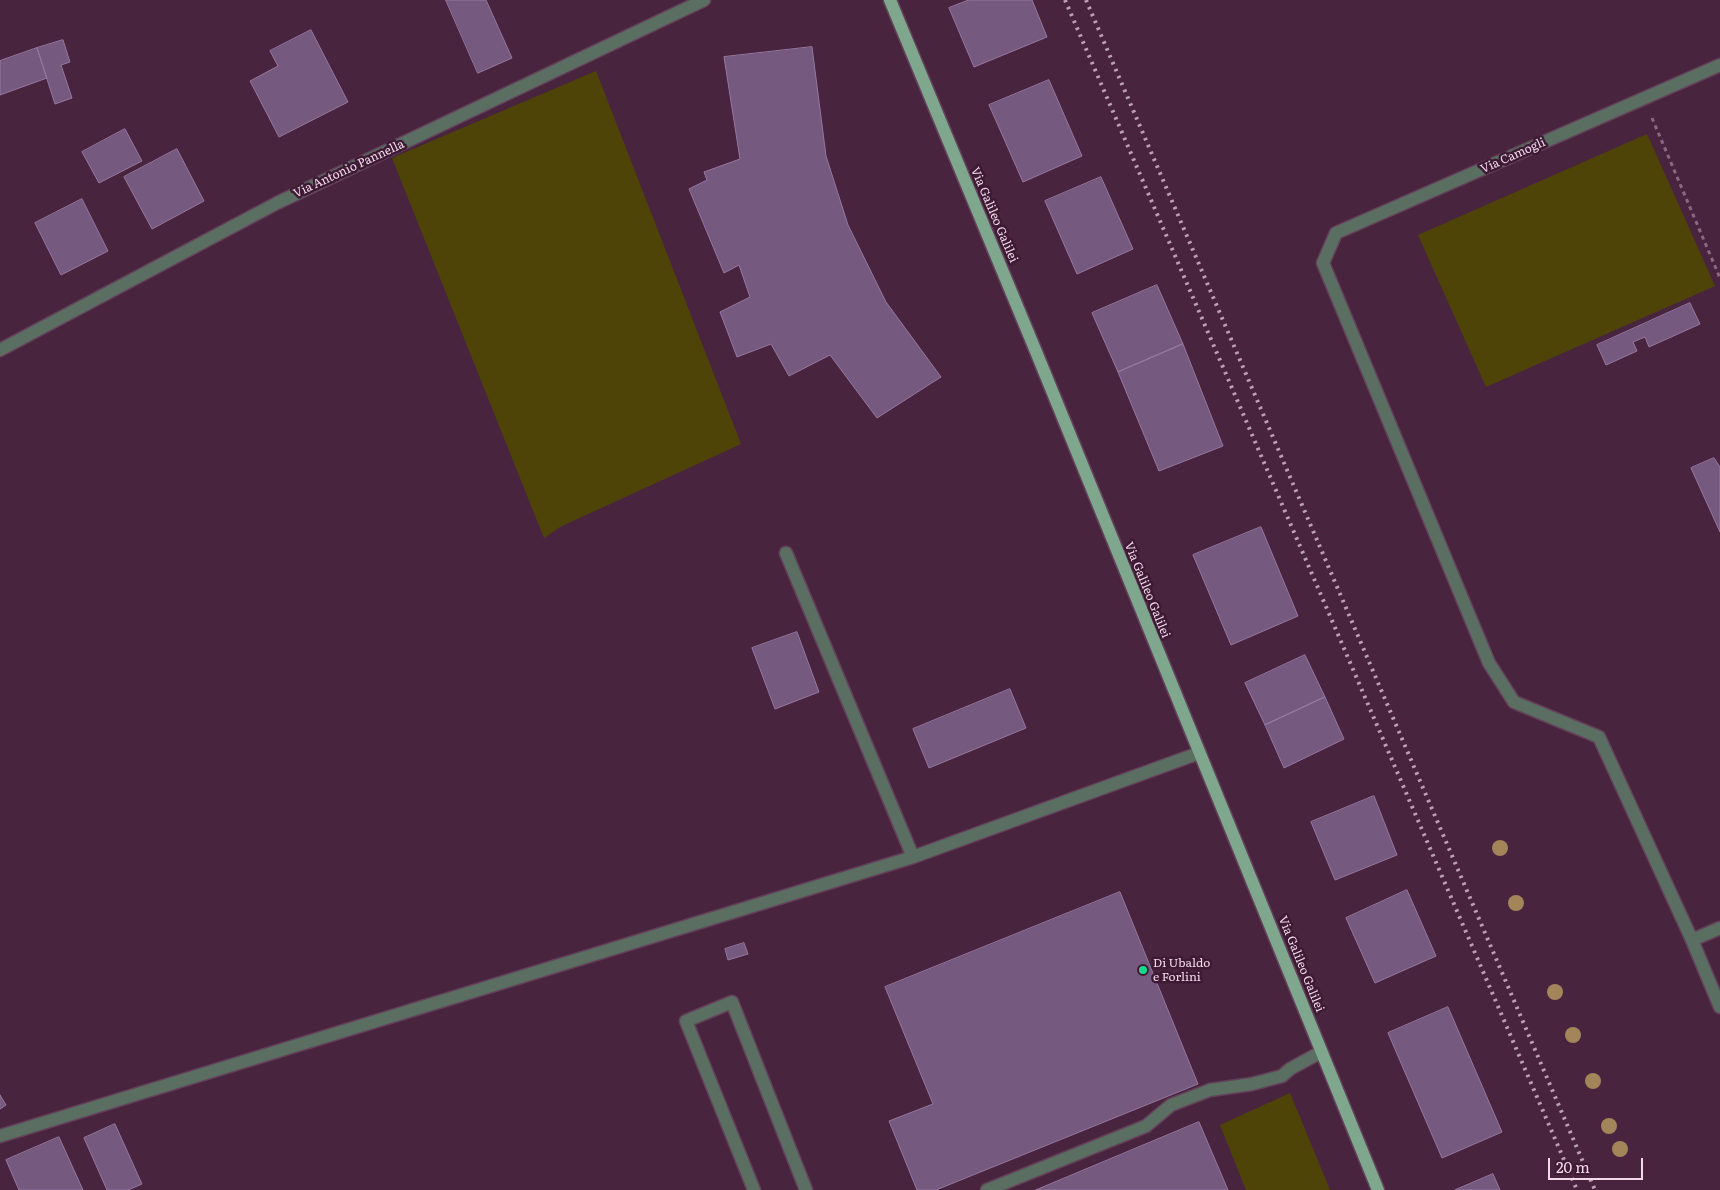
<!DOCTYPE html>
<style>
body{margin:0}
#map{position:relative;width:1720px;height:1190px;overflow:hidden;background:#49243f;font-family:Literata,serif}
canvas{display:block}
.scale{position:absolute;left:1548px;top:1158px;width:95px;height:22px;box-sizing:border-box;border:2px solid #f2daea;border-top:0;padding-left:6px;font-size:15px;line-height:18px;white-space:nowrap;color:#f2daea;-webkit-text-stroke:4px #3e1a35;paint-order:stroke}
</style>
<div id="map">
<canvas width="1720" height="1190"></canvas>
<div class="scale">20 m</div>
</div>
<script>
const context = document.querySelector('canvas').getContext('2d');
context.lineJoin = 'round';
function fill(path, color) { context.fillStyle = color; context.fill(path, 'evenodd'); }
function trace(path, color, width, dash) { context.strokeStyle = color; context.lineWidth = width; context.lineCap = dash ? 'butt' : 'round'; context.setLineDash(dash || []); context.stroke(path); }
function drawText(font, color, halo, rows, align = 'center') {
  context.font = font + ' Literata,serif'; context.lineWidth = 5; context.setLineDash([]); context.textBaseline = 'middle'; context.strokeStyle = halo; context.fillStyle = color; for (const [text, x, y, turn = 0] of rows) {
    context.save(); context.translate(x, y); context.rotate((+turn || 0) * Math.PI / 180); context.textAlign = isNaN(turn) ? turn : align; if (halo) context.strokeText(text, 0, 0); context.fillText(text, 0, 0); context.restore();
  }
}
const green = new Path2D(`
 M596,71L741,444L560,527L544,538L392,158Z
 M1647,134L1715,286L1486,387L1418,235Z
 M1290,1093L1330,1190H1246L1220,1125Z`);
const building = new Path2D(`
 M446,0H486L512,58L478,73Z
 M969,0H1032L1047,37L974,67L949,8Z
 M311,30L348,102L279,137L250,81L278,66L270,51Z
 M63,40L70,62L61,65L72,98L55,104L37,48Z
 M812,47L826,156L848,225L886,302L941,377L877,418L830,355L789,376L771,344L737,357L720,312L750,297L739,265L724,273L689,189L707,180L704,172L740,159L724,57Z
 M37,48L47,78L0,95V61Z
 M1049,80L1082,156L1023,182L989,105Z
 M125,129L142,161L99,183L82,152Z
 M177,149L204,201L152,229L124,177Z
 M1101,177L1133,249L1077,274L1045,201Z
 M82,199L108,251L61,275L35,223Z
 M1157,285L1183,344L1118,372L1092,313Z
 M1690,303L1700,324L1649,347L1645,337L1633,342L1637,351L1606,365L1597,345Z
 M1183,344L1223,446L1159,471L1118,372Z
 M1714,458L1720,467V532L1691,468Z
 M1261,527L1298,616L1231,645L1193,555Z
 M797,632L819,692L775,709L752,648Z
 M1305,655L1325,697L1265,725L1245,683Z
 M1010,689L1026,728L929,768L913,729Z
 M1325,697L1344,739L1284,768L1265,725Z
 M1374,796L1397,855L1335,880L1311,822Z
 M1407,890L1436,956L1375,983L1346,918Z
 M1120,892L1198,1084L936,1190H917L889,1121L933,1104L885,987Z
 M744,943L748,954L728,960L725,949Z
 M1448,1007L1502,1132L1442,1158L1388,1033Z
 M0,1095L6,1105L0,1109Z
 M1199,1122L1228,1190H1036Z
 M115,1124L142,1184L128,1190H107L84,1138Z
 M59,1137L83,1190H19L6,1160Z
 M1493,1174L1500,1190H1455Z`);
const path = new Path2D(`
 M1652,118L1720,278`);
const service = new Path2D(`
 M786,553L913,857
 M0,1136L913,857L1199,753
 M754,1190L686,1021L732,1002L806,1190
 M987,1190L1146,1126L1171,1105L1210,1090L1252,1084L1282,1076L1290,1069L1321,1052`);
const minor = new Path2D(`
 M1720,65L1336,233L1323,263L1489,663L1514,702L1599,737L1692,940L1720,1007
 M0,350L277,203L704,0
 M1692,940L1720,928`);
const primary = new Path2D(`
 M890,0L1037,354L1378,1190`);
const rail = new Path2D(`
 M1065,0L1577,1190
 M1086,0L1595,1190`);
const trees = [
 [1500,848],
 [1516,903],
 [1555,992],
 [1573,1035],
 [1593,1081],
 [1609,1126],
 [1620,1149]
];
const markers = [
 [1143,970,5,"#17d989"]
];
const streetNames = [
 ["Via Camogli",1513,156,-24],
 ["Via Antonio Pannella",349,169,-25],
 ["Via Galileo Galilei",994,215,67],
 ["Via Galileo Galilei",1147,590,68],
 ["Via Galileo Galilei",1301,964,68]
];
const poiNames = [
 ["Di Ubaldo",1153,963],
 ["e Forlini",1153,977]
];
fill(green, '#4f4408');
fill(building, '#75597f');
trace(building, '#9678a0', 1);
trace(service, '#64415a', 15);
trace(minor, '#64415a', 15);
trace(primary, '#64415a', 15);
trace(path, '#8a6a80', 3, [4, 4]);
trace(service, '#5a6e61', 12);
trace(minor, '#5a6e61', 12);
trace(primary, '#7ea78e', 12);
trace(rail, '#bca0b4', 4, [2.5, 5]);
context.fillStyle = '#a28559';
for (const [x, y] of trees) { context.beginPath(); context.arc(x, y, 8, 0, 2 * Math.PI); context.fill(); }
for (const [x, y, r, color] of markers) { const dot = new Path2D(); dot.arc(x, y, r, 0, 2 * Math.PI); context.fillStyle = color; context.fill(dot); trace(dot, '#3e1a35', 2); }
drawText('12px', '#f2daea', '#3e1a35', streetNames);
drawText('12px', '#f2daea', '#3e1a35', poiNames, 'left');
</script>
